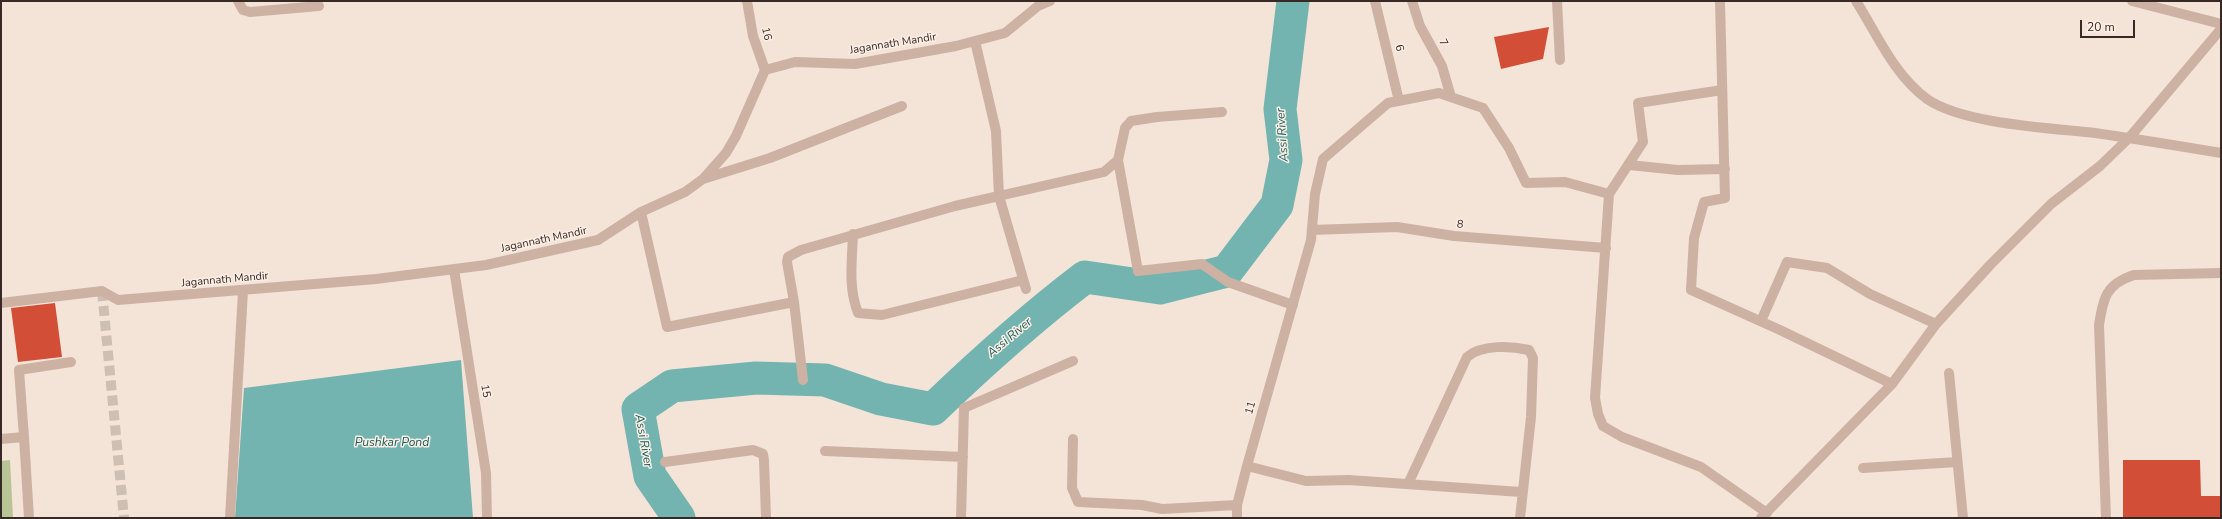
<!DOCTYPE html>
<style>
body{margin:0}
#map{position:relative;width:2222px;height:519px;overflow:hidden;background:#f4e4d8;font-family:"Nunito Sans",sans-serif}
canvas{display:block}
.frame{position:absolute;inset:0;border:2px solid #372926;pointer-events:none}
.scale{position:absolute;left:2080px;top:20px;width:55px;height:18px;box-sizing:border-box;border:2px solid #372926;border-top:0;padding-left:5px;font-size:12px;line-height:14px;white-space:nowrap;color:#372926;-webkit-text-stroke:3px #fbeee4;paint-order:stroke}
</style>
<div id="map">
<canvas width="2222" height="519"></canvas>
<div class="frame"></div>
<div class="scale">20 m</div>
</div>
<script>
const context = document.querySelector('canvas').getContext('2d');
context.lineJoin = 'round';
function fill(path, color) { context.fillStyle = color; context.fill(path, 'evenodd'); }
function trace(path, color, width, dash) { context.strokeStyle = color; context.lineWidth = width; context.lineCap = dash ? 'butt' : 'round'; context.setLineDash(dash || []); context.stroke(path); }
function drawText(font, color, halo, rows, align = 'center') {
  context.font = font + ' "Nunito Sans",sans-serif'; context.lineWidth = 3; context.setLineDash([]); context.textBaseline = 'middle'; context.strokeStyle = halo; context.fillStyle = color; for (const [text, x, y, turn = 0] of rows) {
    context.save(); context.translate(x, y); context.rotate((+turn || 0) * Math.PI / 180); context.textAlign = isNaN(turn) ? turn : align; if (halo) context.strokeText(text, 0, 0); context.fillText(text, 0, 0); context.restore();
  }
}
const green = new Path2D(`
 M10,460L13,518H1V461Z`);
const water = new Path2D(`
 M461,360L473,518H235L244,388Z`);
const river = new Path2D(`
 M679,518L650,476L638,409L672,386L756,378L825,380L881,399L933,409C982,362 1031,318 1085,277L1160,288L1227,271L1277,205L1286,160L1280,109L1293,1`);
const building = new Path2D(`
 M1549,27L1543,59L1501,69L1494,37Z
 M55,303L62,357L18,362L11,308Z
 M2123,460H2200L2201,496H2221V518H2123Z`);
const minorTunnel = new Path2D(`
 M102,291L124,518`);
const minor = new Path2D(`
 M238,1L243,10L250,12L319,6
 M747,1L753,36L765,70
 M1375,1L1399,101
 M1412,1L1420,26L1442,66L1451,97
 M1557,1L1560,60
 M1720,1L1725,198L1704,202L1694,238L1691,290L1780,330L1892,384
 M1856,1C1877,34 1894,75 1927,99C1963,124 2050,128 2095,133C2137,139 2179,146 2221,153
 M2132,1L2221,24
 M975,41L996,131L999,196L1104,172L1118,160L1125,128L1131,121L1157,117L1222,112
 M1722,90L1638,103L1643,142L1609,194L1595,398L1598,414L1603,426L1622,437L1701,467L1767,513
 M1118,160L1138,271L1202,264L1228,282L1293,305
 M1629,165L1678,170L1725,169
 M703,179L770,158L902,106
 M641,212L667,327L794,302L803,380
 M1312,230L1397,227L1454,236L1606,248
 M853,234C852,262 848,287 858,313L882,315L1023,280
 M454,269L486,473L487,518
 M794,302L787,262L788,257L801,250L955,206L999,196L1026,289
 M1,303L102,291L118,300L376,279L486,265L598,240L641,212L685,192L703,179L726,153L736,136L765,70L795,62L855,64L956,46L1005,33L1038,6L1050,1
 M1761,321L1787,262L1827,268L1870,294L1936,324
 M1949,373L1963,518
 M24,437L19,370L71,362
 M1,439L24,437L29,518
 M1073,439L1072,488L1078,502L1142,505L1162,509L1237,505
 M825,451L963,457
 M665,462L753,450L763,454L764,460L766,518
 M1247,466L1306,481L1349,480L1521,492
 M1863,468L1957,462
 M1408,484L1467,357C1482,344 1511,346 1529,350L1533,358L1531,417L1520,518
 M230,518L243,291
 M961,518L964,408L1073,361
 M1237,518V505L1247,466L1311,240L1315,194L1323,159L1388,103L1439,93L1483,108L1509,148L1526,183L1565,182L1609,194
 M1761,518L1892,384L1936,324L1991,264L2051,204L2100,166L2129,138L2221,29
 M2106,518L2099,325C2103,298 2106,284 2134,275L2221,273`);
const streetNames = [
 ["16",766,34,78],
 ["7",1443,43,62],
 ["Jagannath Mandir",893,44,-9],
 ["6",1399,48,76],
 ["8",1460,225,6],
 ["Jagannath Mandir",544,240,-12],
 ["Jagannath Mandir",225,280,-5],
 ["15",485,391,81],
 ["11",1251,408,-74]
];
const waterNames = [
 ["Assi River",1283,135,-94],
 ["Assi River",1010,338,-40],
 ["Assi River",643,441,80],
 ["Pushkar Pond",392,443]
];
fill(green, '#b9c496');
fill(water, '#74b4b0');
trace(river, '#74b4b0', 33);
fill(building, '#d24e37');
trace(minorTunnel, '#cebfb4', 10, [10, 5]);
trace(minor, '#cdb2a3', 10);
drawText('11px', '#372926', '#fbeee4', streetNames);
drawText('italic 12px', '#175c5a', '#fbeee4', waterNames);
</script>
